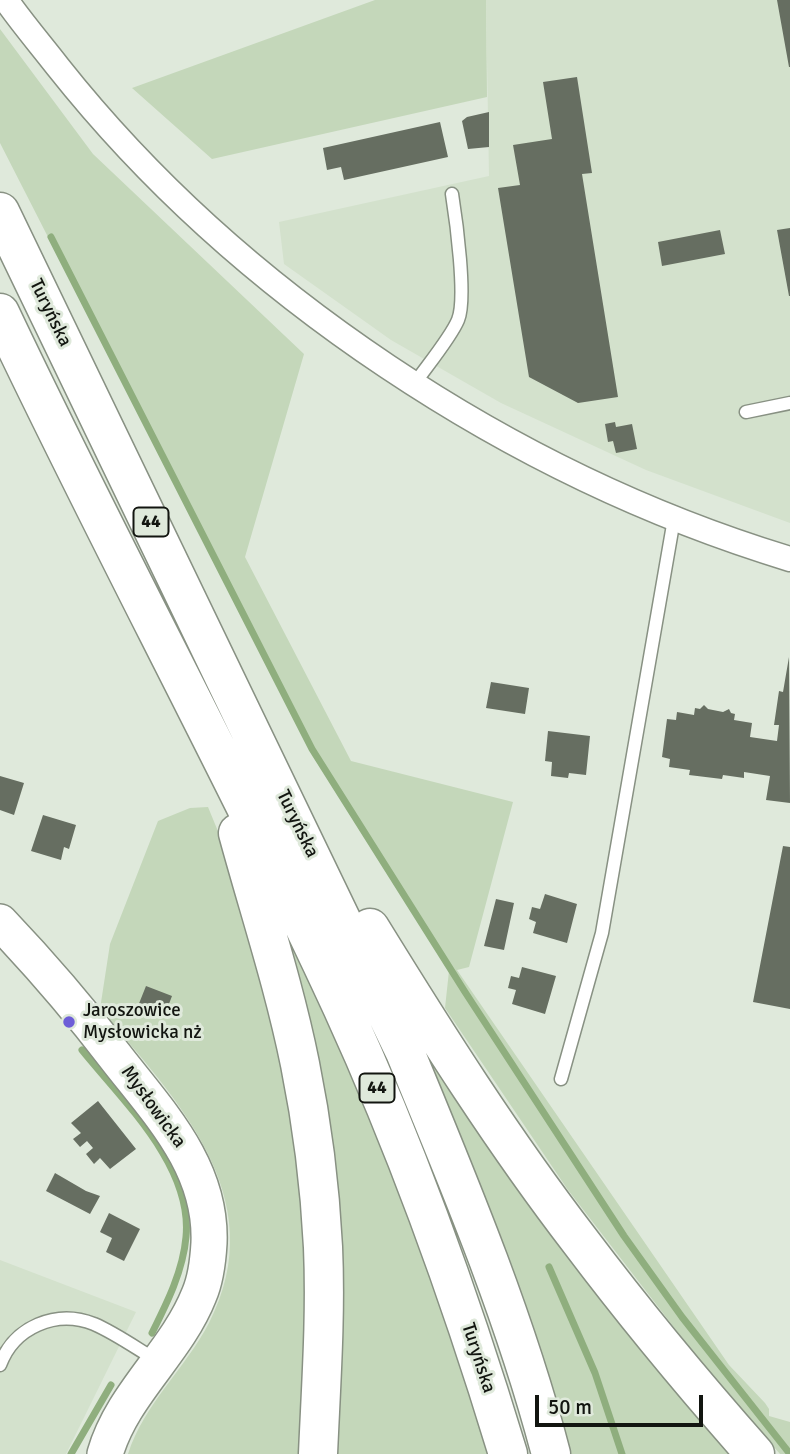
<!DOCTYPE html>
<meta charset="utf-8">
<style>
body{margin:0}
#map{position:relative;width:790px;height:1454px;overflow:hidden;background:#dfe9db;font-family:Signika,sans-serif}
canvas{display:block}
.scale{position:absolute;left:535px;top:1395px;width:168px;height:32px;box-sizing:border-box;border:4px solid #121510;border-top:0;padding-left:9px;font-size:21px;line-height:24px;white-space:nowrap;color:#121510;-webkit-text-stroke:5px #dfe9db;paint-order:stroke}
</style>
<div id="map">
<canvas width="790" height="1454"></canvas>
<div class="scale">50 m</div>
</div>
<script>
const context = document.querySelector('canvas').getContext('2d');
context.lineJoin = 'round';
function fill(path, color) { context.fillStyle = color; context.fill(path, 'evenodd'); }
function trace(path, color, width, dash) { context.strokeStyle = color; context.lineWidth = width; context.lineCap = dash ? 'butt' : 'round'; context.setLineDash(dash || []); context.stroke(path); }
function drawText(font, color, halo, rows, align = 'center') {
  context.font = font + ' Signika,sans-serif'; context.lineWidth = 6; context.setLineDash([]); context.textBaseline = 'middle'; context.strokeStyle = halo; context.fillStyle = color; for (const [text, x, y, turn = 0] of rows) {
    context.save(); context.translate(x, y); context.rotate((+turn || 0) * Math.PI / 180); context.textAlign = isNaN(turn) ? turn : align; if (halo) context.strokeText(text, 0, 0); context.fillText(text, 0, 0); context.restore();
  }
}
const built = new Path2D(`
 M486,0H790V523L646,470L501,403L391,340L284,264L279,222L489,176Z
 M0,1260L136,1312L66,1454H0Z`);
const green = new Path2D(`
 M375,0H486L487,97L212,159L132,88Z
 M0,29L93,154L304,354L245,557L351,761L513,802L469,967L457,970L729,1365L765,1403L769,1409V1416L790,1422V1454H780L710,1374L568,1190L445,1008L449,971L313,756L0,143Z
 M208,807L222,841L274,1007L310,1234L305,1454H128C144,1404 185,1369 209,1323C274,1197 176,1099 100,1009L110,944L158,821L190,808Z
 M277,916L323,1011L410,1215L493,1454H327Z
 M376,954L741,1454H566Z`);
const stream = new Path2D(`
 M51,237L312,749L465,992L624,1236L682,1317L790,1454
 M82,1050C123,1101 193,1166 186,1237C183,1271 167,1303 152,1333
 M549,1267L595,1373L622,1454
 M71,1454L111,1385`);
const building = new Path2D(`
 M777,0H790V67H789Z
 M577,77L592,173L582,174L618,397L578,403L529,377L498,188L520,185L513,145L552,139L543,82Z
 M489,112V147L468,149L462,121L467,117Z
 M440,122L448,157L344,180L341,167L327,170L323,148Z
 M790,228V296H789L777,230Z
 M720,230L725,254L662,266L658,242Z
 M615,422L616,427L632,424L637,449L616,453L613,441L608,442L605,424Z
 M789,657L790,803L766,800L770,776L744,772V778L723,775L722,779L689,775L690,770L669,767L670,759L662,757L667,719L676,720L677,712L694,715L695,708L700,709L704,705L708,709L723,712L729,709L731,713L735,714L734,720L752,723L750,737L777,741L779,725H774L779,691L783,692Z
 M491,682L529,688L525,714L486,708Z
 M548,731L590,736L586,775L569,773L568,778L551,776L552,762L545,761Z
 M0,776L24,783L14,815L0,810Z
 M43,815L76,825L69,849L64,847L61,860L31,851Z
 M783,846L790,847V1009L753,1002Z
 M545,894L577,904L567,943L533,933L536,922L529,919L532,907L540,909Z
 M496,899L514,903L504,950L484,946Z
 M522,967L556,976L545,1014L512,1004L516,990L508,988L511,976L519,978Z
 M146,986L172,996L164,1017L138,1006Z
 M98,1101L136,1149L110,1169L100,1158L94,1164L86,1154L93,1148L87,1141L80,1147L73,1139L81,1133L71,1123Z
 M55,1173L86,1191L100,1196L90,1214L46,1191Z
 M109,1213L140,1229L124,1261L106,1252L112,1238L100,1232Z`);
const lane = new Path2D(`
 M415,383C427,366 451,337 458,320C467,299 456,219 452,194
 M746,412L790,403
 M561,1079L602,933L674,519
 M0,1365C14,1327 56,1309 94,1324C115,1333 136,1348 156,1360`);
const street = new Path2D(`
 M6,0C22,23 41,45 58,67C238,294 513,475 790,559`);
const secondary = new Path2D(`
 M0,922C40,964 78,1008 114,1055C158,1112 212,1166 209,1243C208,1261 206,1279 199,1295C176,1353 122,1394 105,1454`);
const highway = new Path2D(`
 M0,212L405,1052C459,1183 515,1316 551,1454
 M0,313C110,546 234,773 342,1007C408,1151 462,1302 508,1454
 M238,833C259,910 284,985 300,1064C312,1123 320,1187 323,1247C326,1316 321,1385 318,1454
 M370,928C436,1035 503,1141 580,1241C635,1314 694,1385 755,1454`);
const markers = [
 [69,1022,7,"#6d5dd7"]
];
const shields = [
 [151,522,35],
 [377,1088,35]
];
const shieldNames = [
 ["44",151,522],
 ["44",377,1088]
];
const streetNames = [
 ["Turyńska",50,313,64],
 ["Turyńska",297,824,64],
 ["Mysłowicka",153,1107,54],
 ["Turyńska",478,1358,72]
];
const poiNames = [
 ["Jaroszowice",83,1011],
 ["Mysłowicka nż",83,1033]
];
fill(built, '#d3e1cc');
fill(green, '#c4d7ba');
trace(stream, '#8fae7e', 7);
fill(building, '#666e61');
trace(lane, '#889183', 15);
trace(street, '#889183', 27);
trace(secondary, '#889183', 38);
trace(highway, '#889183', 41);
trace(lane, '#fff', 12);
trace(street, '#fff', 24);
trace(secondary, '#fff', 35);
trace(highway, '#fff', 38);
for (const [x, y, r, color] of markers) { const dot = new Path2D(); dot.arc(x, y, r, 0, 2 * Math.PI); context.fillStyle = color; context.fill(dot); trace(dot, '#dfe9db', 2.5); }
for (const [x, y, w] of shields) { const box = new Path2D(); box.roundRect(x - w / 2, y - 14.5, w, 29, 5); context.fillStyle = '#dfe9db'; context.fill(box); trace(box, '#121510', 2); }
drawText('bold 18px', '#121510', null, shieldNames);
drawText('19px', '#121510', '#dfe9db', streetNames);
drawText('19px', '#121510', '#dfe9db', poiNames, 'left');
</script>
